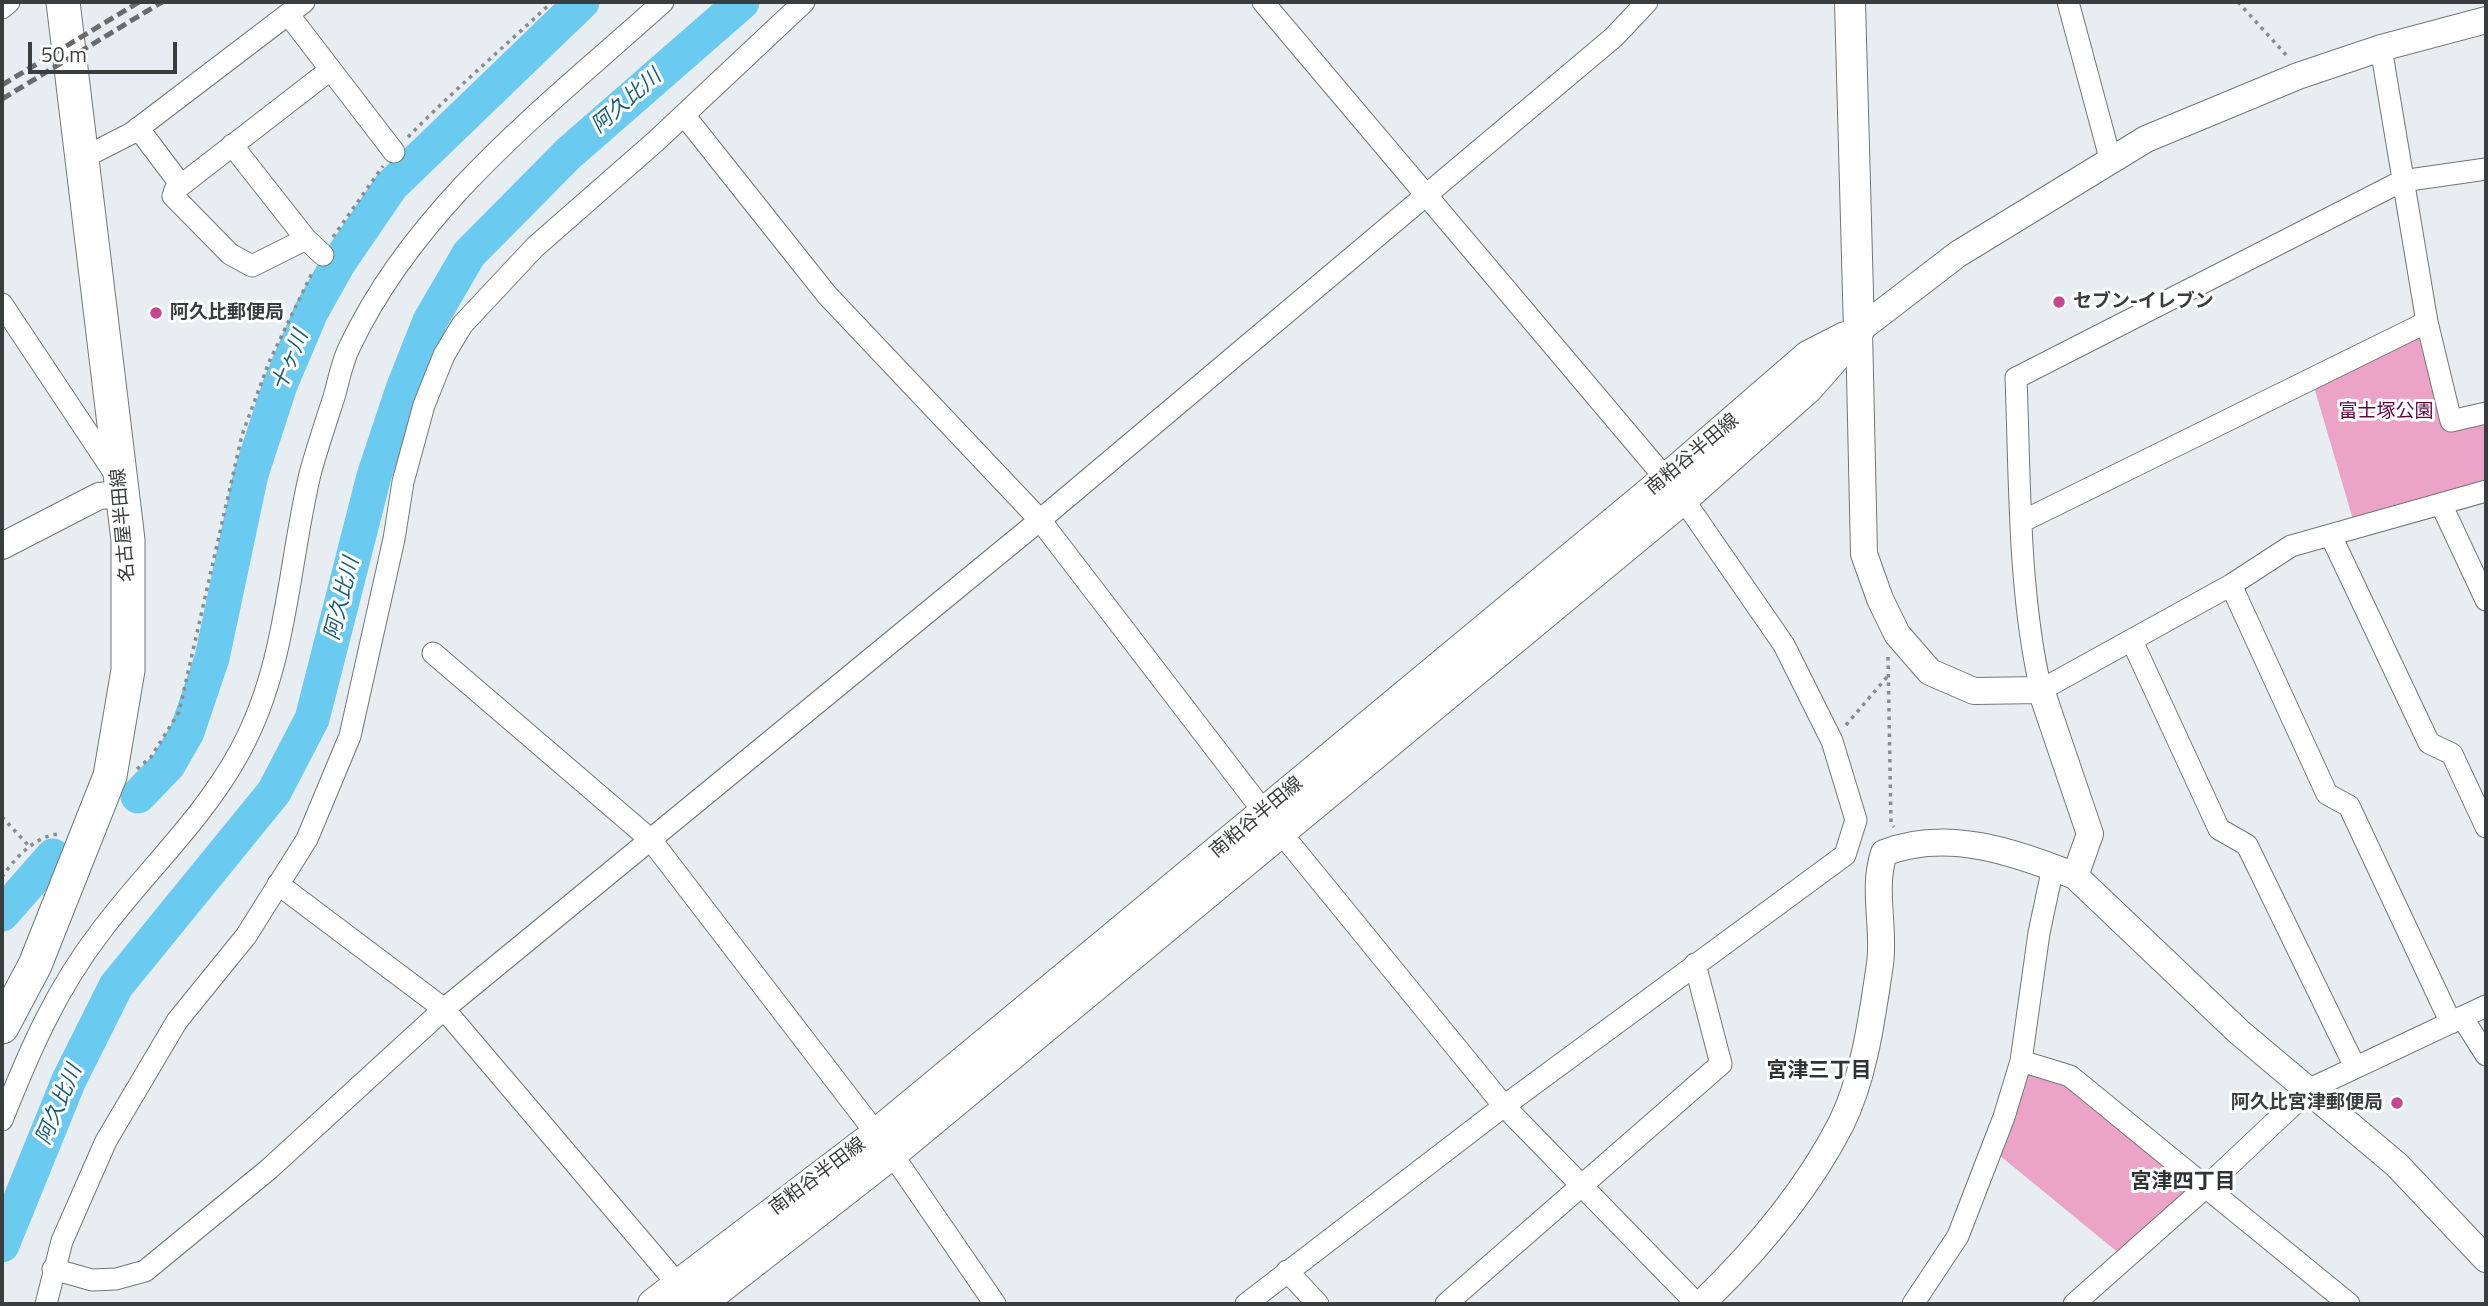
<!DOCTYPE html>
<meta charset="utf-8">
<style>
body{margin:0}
#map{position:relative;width:2488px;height:1306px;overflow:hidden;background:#e7edf0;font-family:"Titillium Web",sans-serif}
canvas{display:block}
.frame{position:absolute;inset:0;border:4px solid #3a3d3e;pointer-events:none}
.scale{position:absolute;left:28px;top:42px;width:149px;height:32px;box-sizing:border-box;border:4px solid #3a3d3e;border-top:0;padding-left:9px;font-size:21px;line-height:24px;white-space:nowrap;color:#3a3d3e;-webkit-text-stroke:5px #fff;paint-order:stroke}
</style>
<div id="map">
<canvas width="2488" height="1306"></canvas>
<div class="frame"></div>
<div class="scale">50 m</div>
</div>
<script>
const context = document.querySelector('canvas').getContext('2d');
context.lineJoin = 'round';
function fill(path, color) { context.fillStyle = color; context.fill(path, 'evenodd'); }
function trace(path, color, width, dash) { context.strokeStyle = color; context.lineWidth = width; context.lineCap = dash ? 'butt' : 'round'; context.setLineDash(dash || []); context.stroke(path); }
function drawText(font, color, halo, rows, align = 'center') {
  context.font = font + ' "Titillium Web","Noto Sans JP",sans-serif'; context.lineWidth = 6; context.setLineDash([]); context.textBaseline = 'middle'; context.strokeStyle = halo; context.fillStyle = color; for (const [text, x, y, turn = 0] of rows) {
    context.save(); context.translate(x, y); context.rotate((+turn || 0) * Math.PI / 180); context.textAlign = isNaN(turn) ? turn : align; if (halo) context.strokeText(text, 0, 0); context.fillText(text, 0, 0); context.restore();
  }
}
const green = new Path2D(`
 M2427,322L2451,421L2486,410V481L2354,523L2312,380Z
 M2021,1061L2070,1076L2206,1187L2126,1259L1993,1150Z`);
const river = new Path2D(`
 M138,796L168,765L187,732L212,658L251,474L280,385L311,312L339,262L391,186L582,2
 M2,914L53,856
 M2,1245L69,1080L116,986L274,792L312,719L374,476L403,389L430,321L469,254L569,153L742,2`);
const path = new Path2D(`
 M2238,2L2288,57
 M408,137C454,90 504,47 552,2
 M333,237L383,166
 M1888,657L1891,823L1894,827
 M1846,725L1887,677
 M137,769L151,757L179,712L242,435L269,362L313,271
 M2,817L29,846
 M2,877C15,858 35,836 59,834`);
const minor = new Path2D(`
 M2068,2L2110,158
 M2,8L9,2
 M288,14L394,152
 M2381,48L2427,322L2451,421L2486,413
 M684,115L827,295L1040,520L1264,812L1504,1106L1697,1304
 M138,128L181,185
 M232,145L306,239L323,255
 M81,159L132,133L304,2
 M2486,169L2402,181L2016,378C2020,478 2018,592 2041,690L2231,585L2291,546L2486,491
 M306,239L252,266L230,254L173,196L175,190L330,70
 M2,304L115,474
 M2441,504L2486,600
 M2021,522L2427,322
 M2331,536L2429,743L2452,754L2486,827
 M2231,585L2327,794L2349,806L2451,1023
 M2132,641L2219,829L2247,845L2355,1067
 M433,653L651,840L892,1154L995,1304
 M278,884L444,1009L687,1295
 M2462,1017L2486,1055
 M2021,1061L2070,1076L2349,1304
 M2,1120C29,1052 56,989 101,931C146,871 204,818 240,751C287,665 288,567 310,474C317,448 326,422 334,397C339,380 342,361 350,346C418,203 549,105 663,2
 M53,1269L92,1280L116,1279L145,1271L269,1169L444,1009L1040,520L1614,37L1647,2
 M1287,1271L1318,1304
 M46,1304L62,1241L106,1141L177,1021L246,936L307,839L350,736L394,539L403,482L424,405L444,355L462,325L535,247L656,141L804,2
 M1246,1304L1504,1106L1845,855L1856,820L1832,741L1784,645L1683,499L1263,2
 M1446,1304L1721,1064L1695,964
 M1913,1304L1958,1236L2004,1117L2021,1061L2039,933L2053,867
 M2074,1304L2206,1187L2310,1089L2486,1006`);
const tertiary = new Path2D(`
 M2486,20L2381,48L2298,76L2146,139L1958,254L1859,330L1864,554L1880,599L1897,634L1930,672L1974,691L2041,690L2090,834L2075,876L2239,1032L2397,1165L2486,1259
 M2,546L99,496L122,494
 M1701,1304C1755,1252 1806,1192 1841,1124C1865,1075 1872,1017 1880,964C1885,927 1872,889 1884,853C1946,828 2015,852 2075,876`);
const secondary = new Path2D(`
 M653,1304L876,1134L1666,479L1808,356L1845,337
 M700,1304L892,1154L1683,499L1808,388L1859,330L1850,2`);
const primary = new Path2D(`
 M2,1027L35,965L110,776L128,670V540L63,2`);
const rail = new Path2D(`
 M2,85L139,2
 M2,99L162,2`);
const markers = [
 [2059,302,7,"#c64690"],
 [156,313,7,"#c64690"],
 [2397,1103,7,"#c64690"]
];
const poiNames = [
 ["セブン-イレブン",2073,302],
 ["阿久比郵便局",170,313],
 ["阿久比宮津郵便局",2383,1103,"right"]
];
const parkNames = [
 ["富士塚公園",2386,412]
];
const streetNames = [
 ["南粕谷半田線",1693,455,-40],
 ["名古屋半田線",124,525,-95],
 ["南粕谷半田線",1257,818,-40],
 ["南粕谷半田線",818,1177,-37]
];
const waterNames = [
 ["阿久比川",627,102,-41],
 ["十ヶ川",291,361,-68],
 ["阿久比川",343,599,-76],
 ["阿久比川",60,1105,-67]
];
const neighbourhoodNames = [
 ["宮津三丁目",1819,1072],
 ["宮津四丁目",2183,1183]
];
fill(green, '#eba3c7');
trace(river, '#6bcaf0', 35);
trace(minor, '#717779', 23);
trace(tertiary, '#717779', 28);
trace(secondary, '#717779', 32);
trace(primary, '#717779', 35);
trace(path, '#888c8e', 3.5, [3.5, 5]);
trace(minor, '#fff', 21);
trace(tertiary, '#fff', 26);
trace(secondary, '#fff', 30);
trace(primary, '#fff', 33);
trace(rail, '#686c6d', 5, [10, 5]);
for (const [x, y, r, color] of markers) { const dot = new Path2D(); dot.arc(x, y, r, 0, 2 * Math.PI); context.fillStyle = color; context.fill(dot); trace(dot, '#fff', 2.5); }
drawText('bold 19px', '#3a3d3e', '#fff', poiNames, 'left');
drawText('19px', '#620441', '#fff', parkNames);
drawText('19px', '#3a3d3e', '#fff', streetNames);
drawText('italic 21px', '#14607a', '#fff', waterNames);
drawText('bold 21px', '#2f3436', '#fff', neighbourhoodNames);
</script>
